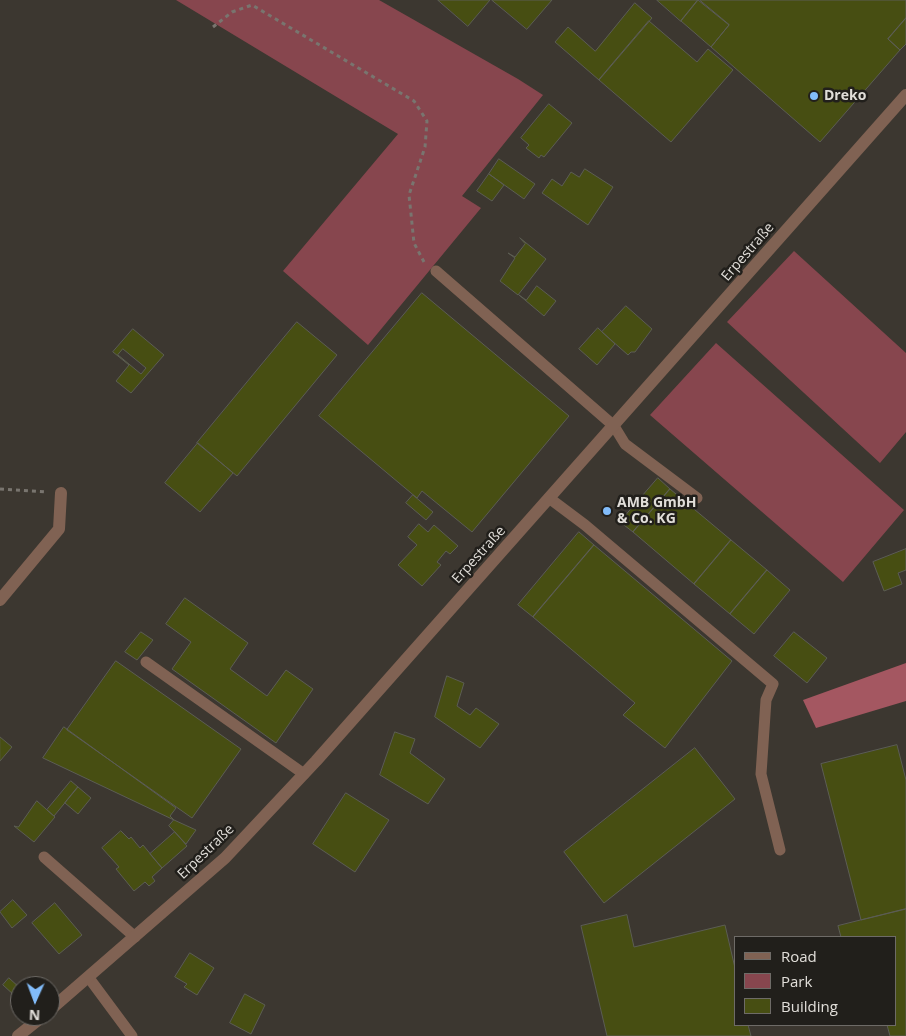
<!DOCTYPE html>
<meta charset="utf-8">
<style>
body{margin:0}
#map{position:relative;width:906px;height:1036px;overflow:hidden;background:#3c3730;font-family:"Open Sans",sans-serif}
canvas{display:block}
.legend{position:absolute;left:734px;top:936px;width:162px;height:90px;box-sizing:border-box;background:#211f1b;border:1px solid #6e6b67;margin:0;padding:6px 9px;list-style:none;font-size:15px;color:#e1ded9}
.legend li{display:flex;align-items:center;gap:10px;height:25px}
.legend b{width:25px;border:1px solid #6e6b67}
.north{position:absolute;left:10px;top:976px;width:50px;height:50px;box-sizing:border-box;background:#211f1b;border:1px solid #6e6b67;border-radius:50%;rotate:182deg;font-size:14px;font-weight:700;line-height:20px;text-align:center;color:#e1ded9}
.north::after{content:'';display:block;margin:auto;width:18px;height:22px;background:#82bcfa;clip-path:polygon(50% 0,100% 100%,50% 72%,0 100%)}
</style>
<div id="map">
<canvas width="906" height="1036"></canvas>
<ul class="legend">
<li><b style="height:6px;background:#806253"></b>Road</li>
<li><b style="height:14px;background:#87464e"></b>Park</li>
<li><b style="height:14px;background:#474e12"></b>Building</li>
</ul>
<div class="north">N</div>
</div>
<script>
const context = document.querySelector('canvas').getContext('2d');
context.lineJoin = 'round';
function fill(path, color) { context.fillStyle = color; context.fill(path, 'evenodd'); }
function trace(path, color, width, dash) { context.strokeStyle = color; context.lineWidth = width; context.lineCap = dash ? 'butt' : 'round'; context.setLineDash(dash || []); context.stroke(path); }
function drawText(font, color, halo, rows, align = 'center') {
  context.font = font + ' "Open Sans",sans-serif'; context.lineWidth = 5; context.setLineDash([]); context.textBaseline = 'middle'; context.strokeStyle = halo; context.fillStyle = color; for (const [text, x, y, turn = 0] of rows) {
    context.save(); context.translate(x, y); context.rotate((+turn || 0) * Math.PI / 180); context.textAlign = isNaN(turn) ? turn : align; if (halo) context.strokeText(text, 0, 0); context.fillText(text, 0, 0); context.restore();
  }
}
const green = new Path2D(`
 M176,0H379L518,79L543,95L462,196L481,208L368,345L283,271L398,134Z
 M794,251L906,353V432L880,463L727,322Z
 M716,343L904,510L843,582L650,415Z`);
const forest = new Path2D(`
 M906,663V701L816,728L803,700Z`);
const building = new Path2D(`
 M438,0H490L468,26Z
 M492,0H552L527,29Z
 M657,0H698L681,21Z
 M698,0L729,25L711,47L681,21Z
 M700,0H906V18L888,39L900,50L820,142L711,47L729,25Z
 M635,3L652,18L599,80L555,42L568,27L595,51Z
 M906,18V44L900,50L888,39Z
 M649,21L697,62L708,49L733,70L671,142L599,80Z
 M549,104L572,123L544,157L541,155L539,158L526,148L529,145L521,138Z
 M499,159L535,184L524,199L489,174Z
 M585,169L613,187L588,225L542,193L552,179L562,186L571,172L579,177Z
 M489,174L504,185L492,201L477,191Z
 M520,238L546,259L518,295L500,281L515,258L508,253L515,257L525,244Z
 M537,286L556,301L544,316L519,295L526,300Z
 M422,293L569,416L472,532L422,491L417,498L319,416Z
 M626,306L652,329L635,352H631L628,355L602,332Z
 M297,322L337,355L237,476L197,443Z
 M598,328L615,344L597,365L579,349Z
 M133,329L164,355L131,393L116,381L129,365L113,352Z
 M123,349L146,368L141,374L118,355Z
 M198,443L233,473L200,512L165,483Z
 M658,478L670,489L633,532L620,522Z
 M670,489L731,540L694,584L633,532Z
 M413,495L433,512L426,520L406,503Z
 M419,524L428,532L434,525L458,546L450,554L446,551L437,562L441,565L422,586L398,565L417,545L408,537Z
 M579,532L594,545L533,617L518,605Z
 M731,540L767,570L730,614L694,584Z
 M594,545L732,661L665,748L623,715L635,703L533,617Z
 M906,549V570L898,573L902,584L884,591L873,562Z
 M767,570L790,590L754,634L730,614Z
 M185,598L248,643L230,669L267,696L286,670L313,689L276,743L172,669L191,642L166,624Z
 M141,632L153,640L137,660L125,652Z
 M794,632L827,658L807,683L774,656Z
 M116,661L241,749L192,818L67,730Z
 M447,676L464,683L457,706L470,715L476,708L499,724L480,748L435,717Z
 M64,727L176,808L170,816L174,820L43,758Z
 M395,732L415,739L410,753L445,779L428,804L380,775Z
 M0,737L12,747L0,761Z
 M897,745L906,780V909L861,920L821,764Z
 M695,748L735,799L604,903L564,852Z
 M71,781L78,787L54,816L47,810Z
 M78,787L91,798L78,814L65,803Z
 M346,793L389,820L355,872L313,844Z
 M37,801L55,817L34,842L14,826L18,827Z
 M174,820L196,830L186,844L169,826Z
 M121,831L129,839L131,837L140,848L143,845L162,868L152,877L155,881L149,886L145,882L134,891L116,869L119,867L102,848Z
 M175,832L187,846L162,868L150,854Z
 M13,900L27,915L12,928L0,912Z
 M55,903L82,935L59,954L32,923Z
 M906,909V1036H890L887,1025H895V937H841L838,926Z
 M627,915L634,947L725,925L735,968V1025H748L751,1036H607L581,926Z
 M190,953L214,968L197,995L184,987L187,984L175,977Z
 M9,978L20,988L15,996L3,985Z
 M245,994L265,1005L251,1034L230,1023Z`);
const path = new Path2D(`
 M213,27L232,12L252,5L414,101L427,121L425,147L409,195L414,243L424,262
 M0,489L46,492`);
const service = new Path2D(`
 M436,271L614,426L625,444L697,498
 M549,498L585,525L773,684L766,700L761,774L780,850
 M146,662L304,774
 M44,857L135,937
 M89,978L132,1036`);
const minor = new Path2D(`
 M0,600L59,529L61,493
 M50,1010L225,858L316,761L906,95
 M18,1036L43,1016`);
const markers = [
 [814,96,5,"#82bcfa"],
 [607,511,5,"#82bcfa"]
];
const poiNames = [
 ["Dreko",824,96],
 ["AMB GmbH",617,503],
 ["& Co. KG",617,519]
];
const streetNames = [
 ["Erpestraße",748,252,-49],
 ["Erpestraße",479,555,-48],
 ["Erpestraße",206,852,-44]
];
fill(green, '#87464e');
fill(forest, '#a45761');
fill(building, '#474e12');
trace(building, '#5c5d54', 1);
trace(path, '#79756f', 3, [4, 4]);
trace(service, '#806253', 11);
trace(minor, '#806253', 12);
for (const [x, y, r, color] of markers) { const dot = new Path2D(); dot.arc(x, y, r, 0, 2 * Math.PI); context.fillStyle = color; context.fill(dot); trace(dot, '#211f1b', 2); }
drawText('bold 14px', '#e1ded9', '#211f1b', poiNames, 'left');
drawText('14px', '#e1ded9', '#211f1b', streetNames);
</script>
